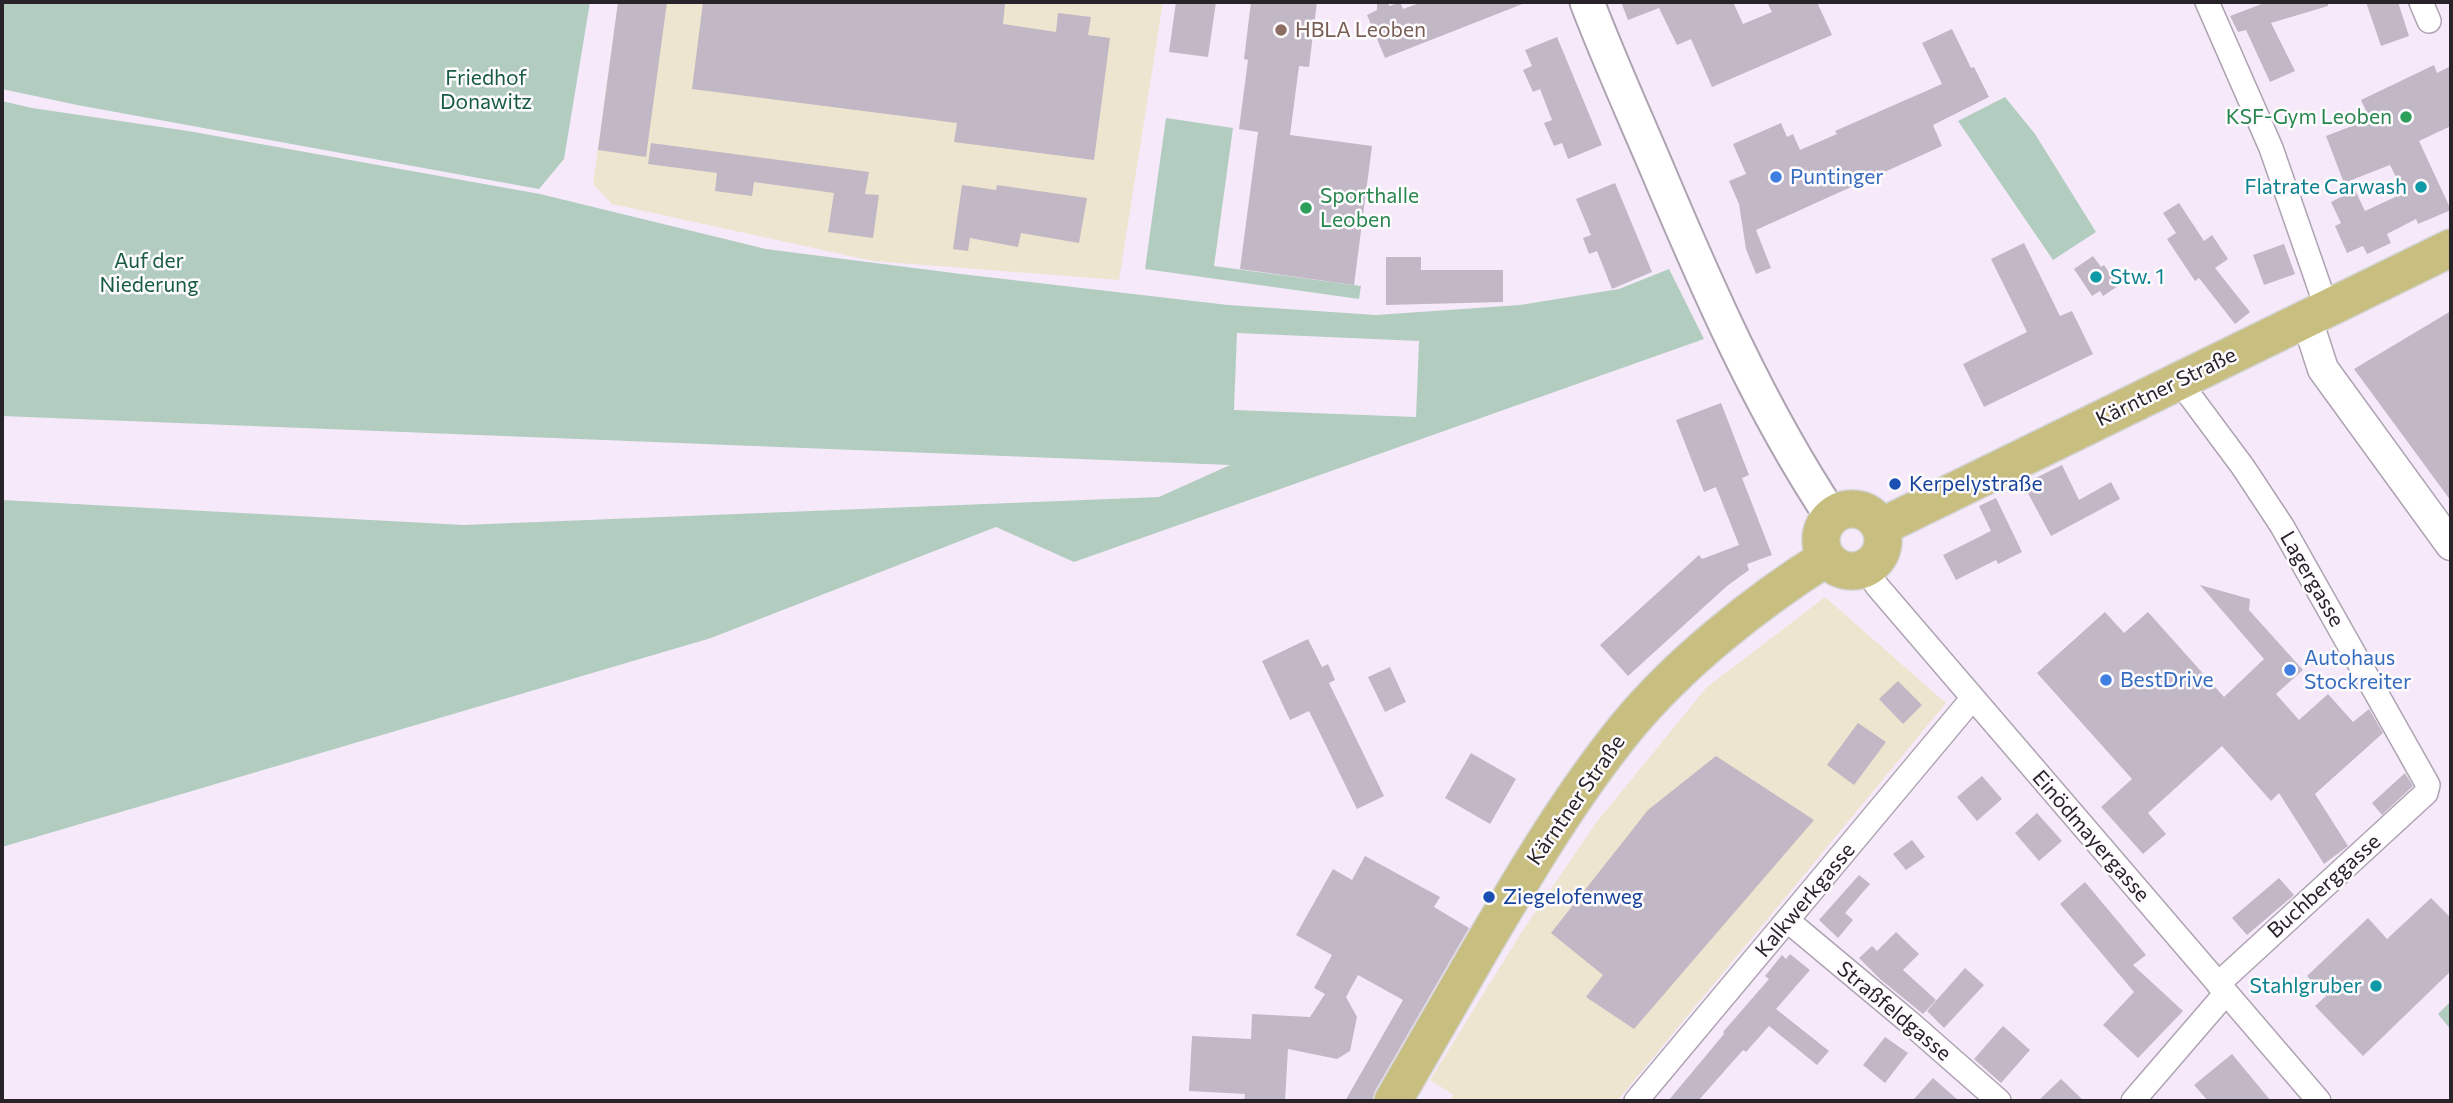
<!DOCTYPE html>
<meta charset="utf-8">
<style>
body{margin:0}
#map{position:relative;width:2453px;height:1103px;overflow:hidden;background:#f6eafa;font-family:Commissioner,sans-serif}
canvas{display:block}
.frame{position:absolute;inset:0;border:4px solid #272328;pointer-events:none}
</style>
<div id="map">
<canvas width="2453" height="1103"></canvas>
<div class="frame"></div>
</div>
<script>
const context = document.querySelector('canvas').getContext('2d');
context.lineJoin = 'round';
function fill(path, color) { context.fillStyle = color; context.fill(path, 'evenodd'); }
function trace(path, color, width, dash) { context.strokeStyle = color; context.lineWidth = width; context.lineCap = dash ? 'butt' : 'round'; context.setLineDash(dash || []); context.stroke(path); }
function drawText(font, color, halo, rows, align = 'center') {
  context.font = font + ' Commissioner,sans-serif'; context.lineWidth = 5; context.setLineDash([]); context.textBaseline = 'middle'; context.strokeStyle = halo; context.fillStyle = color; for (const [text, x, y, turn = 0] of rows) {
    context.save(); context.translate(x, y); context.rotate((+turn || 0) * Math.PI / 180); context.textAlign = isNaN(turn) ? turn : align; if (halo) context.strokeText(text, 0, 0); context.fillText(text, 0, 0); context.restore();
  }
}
const industrial = new Path2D(`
 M618,2H1163L1119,280L873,261L612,204L593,184Z
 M1825,597L1946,703L1617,1101H1449L1454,1095L1430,1080L1521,933L1596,823L1706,688Z`);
const green = new Path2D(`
 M2,2H590L564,159L539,189L77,105L2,89Z
 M2005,97L2035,134L2096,232L2053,260L1958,121Z
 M2,101L32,108L188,131L540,194L766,249L961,274L1228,305L1376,315L1520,305L1619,289L1669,269L1704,339L1074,562L996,527L711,638L2,847V500L463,525L1159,497L1230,465L2,416ZM1237,333L1419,341L1416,417L1234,410Z
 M1166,118L1233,128L1214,266L1361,286L1359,299L1145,269Z
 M2451,1001V1030L2438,1014Z`);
const building = new Path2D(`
 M618,2H667L646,157L598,150Z
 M703,2H985L1005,4L1003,24L1056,32L1058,13L1091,17L1088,35L1110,38L1094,160L954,142L957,123L692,89Z
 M1176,2H1216L1208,57L1169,52Z
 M1251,2H1317L1309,67L1299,66L1290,135L1372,146L1354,285L1240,269L1258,132L1239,129L1248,60L1244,59Z
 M1377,2H1386L1390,6L1400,2L1403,9L1422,2L1525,3L1385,58L1367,15L1377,10Z
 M1621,2H1733L1743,24L1772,12L1767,2H1817L1832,35L1712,87L1691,39L1677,45L1659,8L1628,20Z
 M2267,2H2328V6L2271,23L2295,71L2270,82L2246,30L2238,32L2230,16Z
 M2366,2H2398L2409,36L2381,46Z
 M1952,29L1971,68L1974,67L1989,97L1933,125L1942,146L1756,230L1771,268L1756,274L1746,249L1739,204L1729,181L1746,174L1733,144L1781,123L1787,137L1793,134L1800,150L1837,134L1835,131L1942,84L1922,43Z
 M1557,37L1602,145L1568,159L1562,143L1554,146L1544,123L1552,120L1540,89L1533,92L1523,70L1532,66L1525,50Z
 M2434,65L2437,73L2451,66V126L2419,141L2451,210L2418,224L2416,219L2387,234L2391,243L2367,254L2363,246L2347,253L2335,226L2341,223L2331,202L2355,190L2365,211L2404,193L2390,165L2344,183L2326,136L2370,119L2361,100Z
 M651,143L869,172L865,194L879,195L873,238L828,232L834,193L754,182L752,196L715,191L717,173L648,164Z
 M1615,183L1652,272L1612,289L1597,251L1589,254L1583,238L1591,235L1576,199Z
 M962,185L996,190L997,185L1087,198L1079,243L1021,233L1018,247L970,238L968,251L953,249Z
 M2179,203L2204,241L2212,235L2228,259L2215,268L2250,312L2235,324L2199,278L2195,281L2167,239L2176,233L2163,213Z
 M2024,243L2060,316L2072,311L2093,354L1984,407L1963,364L2027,332L1991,259Z
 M2284,244L2295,274L2264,285L2253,255Z
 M2093,256L2101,267L2104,265L2118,286L2103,296L2100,291L2092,296L2074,269Z
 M1386,257H1421V270H1503V302L1386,305Z
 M2451,311V501L2354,369Z
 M1721,403L1749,475L1742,478L1772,555L1747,564L1749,570L1727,586L1628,676L1600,645L1699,555L1702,559L1739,545L1716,487L1704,492L1676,420Z
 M2062,465L2079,500L2111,482L2120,499L2051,536L2023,484Z
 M1996,498L2022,552L1998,564L1996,560L1956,580L1943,555L1991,531L1979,506Z
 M2200,585L2250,599L2249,610L2303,670L2276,694L2299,720L2328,694L2353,722L2369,709L2383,733L2315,794L2348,846L2324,864L2279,793L2271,801L2222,746L2148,813L2166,834L2143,854L2101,807L2132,779L2037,673L2105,612L2124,633L2148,612L2224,697L2264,659Z
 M1308,639L1322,667L1328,664L1335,680L1329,683L1384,796L1357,809L1309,711L1290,720L1262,661Z
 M1390,667L1406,702L1385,712L1368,677Z
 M1898,681L1922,705L1903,724L1879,699Z
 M1858,723L1886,742L1854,785L1827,765Z
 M1471,753L1516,779L1490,824L1445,798Z
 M1716,756L1814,820L1634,1029L1586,997L1603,975L1551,933L1648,810Z
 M2405,773L2413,786L2382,815L2372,803Z
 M1982,776L2002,799L1977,821L1957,797Z
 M2037,813L2062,841L2039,861L2015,833Z
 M1912,840L1925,857L1906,870L1893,854Z
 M1365,856L1440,897L1434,907L1469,928L1375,1091L1372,1101H1345L1403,1000L1358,975L1346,997L1357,1017L1350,1051L1337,1059L1288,1049L1285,1101H1244L1245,1094L1189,1091L1192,1036L1251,1039L1252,1014L1310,1017L1325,994L1314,988L1332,955L1296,935L1333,869L1352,880Z
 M1859,875L1870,884L1845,913L1853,920L1838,938L1819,920Z
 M2279,878L2294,895L2247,935L2232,918Z
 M2085,882L2146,955L2133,965L2183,1011L2138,1058L2103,1025L2134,992L2060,904Z
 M2431,898L2451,918V971L2363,1056L2315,1006L2326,996L2307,976L2368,918L2387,939Z
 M1896,932L1919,954L1903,970L1936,1000L1923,1014L1880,979L1859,958L1872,946L1877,951Z
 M1790,954L1810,970L1776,1009L1829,1051L1817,1065L1769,1026L1746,1052L1743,1050L1698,1101H1668L1724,1034L1723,1032L1769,979L1765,976L1782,955L1786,959Z
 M1965,968L1984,985L1944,1028L1927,1011Z
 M2003,1026L2030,1050L2001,1083L1974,1059Z
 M1885,1037L1908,1053L1885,1083L1863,1065Z
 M2232,1054L2271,1101H2208L2194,1085Z
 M1933,1078L1959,1101H1912Z
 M2061,1079L2084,1101H2038Z`);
const minor = new Path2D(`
 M2207,2L2271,148L2327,309
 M2421,2L2429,21
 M2179,381L2243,467L2282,526L2428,785L2426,793L2218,984
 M1866,569L1877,586L2319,1101
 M1788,921L1909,1022L1999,1101
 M1636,1101L1972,699
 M2133,1101L2226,993`);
const tertiary = new Path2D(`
 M2303,321L2312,335L2323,369L2451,545`);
const secondary = new Path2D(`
 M1587,2C1608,57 1632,110 1655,164C1706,285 1759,407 1832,517`);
const primary = new Path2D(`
 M1821 540a31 31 0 1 1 62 0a31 31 0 1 1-62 0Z
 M1881,527L2451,248
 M1393,1101C1423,1049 1453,997 1483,945C1527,870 1571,796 1625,729C1678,664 1756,602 1826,558`);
const markers = [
 [1281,30,7,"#8d6e63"],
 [2406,117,7,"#2e9e5b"],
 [1776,177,7,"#3f7fe0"],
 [2421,187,7,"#0f9aa8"],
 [1306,208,7,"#2e9e5b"],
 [2096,277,7,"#0f9aa8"],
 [1895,484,7,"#1a4fb4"],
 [2290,670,7,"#3f7fe0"],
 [2106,680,7,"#3f7fe0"],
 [1489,897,7,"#1a4fb4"],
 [2376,986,7,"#0f9aa8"]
];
const educationNames = [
 ["HBLA Leoben",1295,30]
];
const parkNames = [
 ["Friedhof",486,78],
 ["Donawitz",486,102],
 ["Auf der",149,261],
 ["Niederung",149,285]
];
const leisureNames = [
 ["KSF-Gym Leoben",2392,117],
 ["Sporthalle",1320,196,"left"],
 ["Leoben",1320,220,"left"]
];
const shopNames = [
 ["Puntinger",1790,177],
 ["Autohaus",2304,658],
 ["Stockreiter",2304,682],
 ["BestDrive",2120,680]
];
const cultureNames = [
 ["Flatrate Carwash",2407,187],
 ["Stw. 1",2110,277,"left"],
 ["Stahlgruber",2362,986]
];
const streetNames = [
 ["Kärntner Straße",2166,387,-26],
 ["Lagergasse",2312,579,60],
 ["Kärntner Straße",1576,800,-55],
 ["Einödmayergasse",2091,836,49],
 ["Buchberggasse",2324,886,-42],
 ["Kalkwerkgasse",1805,900,-50],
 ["Straßfeldgasse",1894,1011,40]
];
const transitNames = [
 ["Kerpelystraße",1909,484],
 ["Ziegelofenweg",1503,897]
];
fill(industrial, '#ede5cf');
fill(green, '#b2cdc0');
fill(building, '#c2b7c5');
trace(minor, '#aea3b2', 26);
trace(tertiary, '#aea3b2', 33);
trace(secondary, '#aea3b2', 37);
trace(primary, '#d4d3d4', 40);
trace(minor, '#fff', 23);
trace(tertiary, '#fff', 30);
trace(secondary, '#fff', 33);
trace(primary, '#c8be80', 37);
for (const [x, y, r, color] of markers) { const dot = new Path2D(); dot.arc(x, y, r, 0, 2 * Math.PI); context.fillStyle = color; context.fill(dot); trace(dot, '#fefbfe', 2.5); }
drawText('21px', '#785e54', '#fefbfe', educationNames, 'left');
drawText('21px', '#165b42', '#fefbfe', parkNames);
drawText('21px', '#27864d', '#fefbfe', leisureNames, 'right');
drawText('21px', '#366cbe', '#fefbfe', shopNames, 'left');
drawText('21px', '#0d838f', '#fefbfe', cultureNames, 'right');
drawText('21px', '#272328', '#fefbfe', streetNames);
drawText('21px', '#164399', '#fefbfe', transitNames, 'left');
</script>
